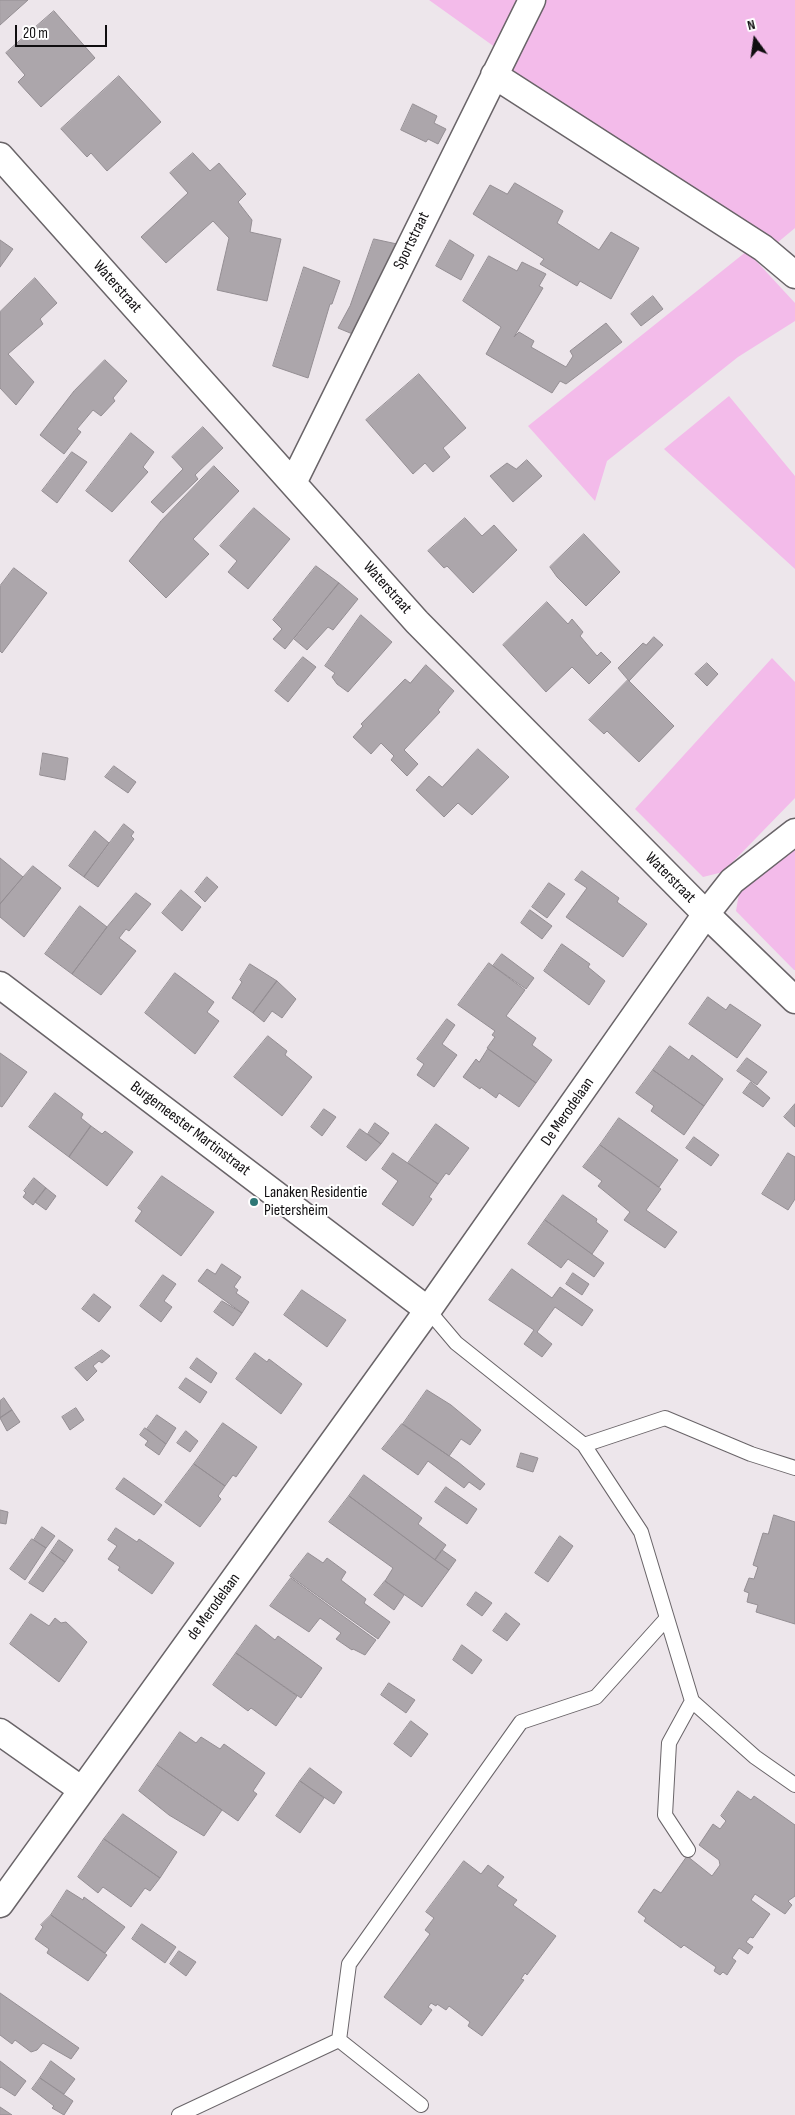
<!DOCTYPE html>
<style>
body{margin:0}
#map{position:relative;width:795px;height:2115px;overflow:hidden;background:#ede6eb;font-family:"Sofia Sans Condensed",sans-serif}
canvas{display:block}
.north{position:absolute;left:730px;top:15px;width:50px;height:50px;-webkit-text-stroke:4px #fff;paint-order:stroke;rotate:346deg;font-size:14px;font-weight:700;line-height:20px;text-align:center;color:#100e10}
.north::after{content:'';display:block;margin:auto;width:18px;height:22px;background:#100e10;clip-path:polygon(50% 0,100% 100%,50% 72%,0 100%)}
.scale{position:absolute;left:15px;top:25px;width:92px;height:22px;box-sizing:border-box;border:2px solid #100e10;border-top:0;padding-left:6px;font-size:15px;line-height:18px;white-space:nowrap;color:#100e10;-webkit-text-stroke:4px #fff;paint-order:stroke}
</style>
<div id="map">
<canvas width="795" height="2115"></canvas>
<div class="north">N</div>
<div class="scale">20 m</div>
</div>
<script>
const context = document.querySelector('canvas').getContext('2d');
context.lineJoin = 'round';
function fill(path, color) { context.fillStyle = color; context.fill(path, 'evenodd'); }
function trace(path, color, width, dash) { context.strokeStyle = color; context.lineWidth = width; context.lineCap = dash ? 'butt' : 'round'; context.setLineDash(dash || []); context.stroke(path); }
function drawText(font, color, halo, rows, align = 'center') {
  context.font = font + ' "Sofia Sans Condensed",sans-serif'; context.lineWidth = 4; context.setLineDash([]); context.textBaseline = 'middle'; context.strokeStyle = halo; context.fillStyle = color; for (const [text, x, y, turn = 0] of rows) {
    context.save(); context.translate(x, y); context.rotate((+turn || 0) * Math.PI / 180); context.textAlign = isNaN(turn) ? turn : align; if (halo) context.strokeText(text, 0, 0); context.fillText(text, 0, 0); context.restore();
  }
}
const green = new Path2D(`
 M429,0H522L499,50Z
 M543,0H795V228L777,243L510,70Z
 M747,251L795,303V321L738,357L607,461L595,501L528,426Z
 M729,396L795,476V569L664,449Z
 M772,658L795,682V798L723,872L703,877L635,809Z
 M795,846V970H794L736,911L740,887Z`);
const building = new Path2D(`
 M0,0H28L0,25Z
 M54,11L95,58L41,107L18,82L25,75L6,53Z
 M119,76L161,122L107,171L91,153L87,157L61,129Z
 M413,104L437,116L434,123L446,129L438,144L428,139L426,142L401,130Z
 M193,153L210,171L219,163L246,194L238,202L252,220L250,232L281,239L267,301L217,290L229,238L213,221L166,263L141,237L188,193L170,173Z
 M515,183L563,211L557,223L599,250L611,232L639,248L611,299L580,281L577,286L540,264L544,259L473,214L490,185L507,194Z
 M374,239L397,244L355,335L338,328L350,306Z
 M0,240L13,249L0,267Z
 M450,240L474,255L461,280L436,266Z
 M489,256L517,271L522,262L546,274L539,286L543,288L514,337L519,332L534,341L531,347L566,367L573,356L570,351L606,323L622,342L566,384L560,381L552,393L486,354L501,327L463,301Z
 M304,267L340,281L332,304H330L308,378L273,366Z
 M35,278L57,303L40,319L43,324L8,354L34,382L16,405L0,388V312Z
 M653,296L663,309L641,326L631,314Z
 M105,360L127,381L113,398L115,401L101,416L93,410L77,429L81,432L64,454L40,435L74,391Z
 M419,374L466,428L443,448L450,457L433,472L425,463L413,474L366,420Z
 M203,427L223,448L195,475L198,479L163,513L151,502L183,469L172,457Z
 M131,433L154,452L143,467L148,472L112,512L86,491Z
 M72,452L87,462L57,503L42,491Z
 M527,460L542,476L513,502L490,476L507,463L516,469Z
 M214,466L239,491L193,539L209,554L166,598L129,561L161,521Z
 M254,508L290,539L248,589L228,572L237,561L220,546Z
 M465,518L482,536L494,525L517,550L473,593L447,566L444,568L428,551Z
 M584,534L620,572L586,606L557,577L550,567Z
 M316,566L339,583L285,649L273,639L282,629L273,620Z
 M14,568L47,593L2,653L0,651V586Z
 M339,583L358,599L333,630L328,627L307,650L294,639Z
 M547,602L568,624L572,619L583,632L580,636L597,656L601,652L611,662L589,684L572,667L546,692L503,645Z
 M361,615L392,642L348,692L337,684L332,677L335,673L325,666Z
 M654,637L663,645L629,681L618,668L643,643L646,645Z
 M303,657L316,667L288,702L275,691Z
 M707,663L718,674L707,686L695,674Z
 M426,665L454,691L438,710L440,712L404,750L418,764L407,776L391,760L394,756L381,743L371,754L353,737L363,726L361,724L405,679L410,683Z
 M628,680L674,726L639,762L607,731L604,734L589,720Z
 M478,749L509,777L472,815L458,803L444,817L416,790L429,776L442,787Z
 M43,753L68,758L65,780L40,775Z
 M114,766L136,782L128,793L105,777Z
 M124,824L134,832L131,836L134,839L98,887L84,877Z
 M95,831L109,843L84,877L69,866Z
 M0,858L23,877L0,904Z
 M33,866L61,888L24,937L0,917V904Z
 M582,871L619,898L617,902L647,924L623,957L566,917L587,888L575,880Z
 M207,877L218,887L205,902L195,892Z
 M549,883L565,894L547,918L532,907Z
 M181,890L201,907L182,931L162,913Z
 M136,893L151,904L129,931L126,929L119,938L136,951L101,995L72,974L107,927Z
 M80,906L107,927L72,974L45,954Z
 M530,910L552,926L542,939L521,923Z
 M562,944L590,964L588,967L605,981L589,1005L544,971Z
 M502,954L534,978L526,989L493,966Z
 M489,963L525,990L506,1016L536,1038L532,1045L552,1060L536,1083L487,1048L495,1037L492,1035L495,1031L458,1005Z
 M250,964L277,981L253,1013L232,998L242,982L240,980Z
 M175,973L214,1002L207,1012L219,1021L195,1054L145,1013Z
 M277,981L296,999L282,1018L272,1011L264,1022L253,1013Z
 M708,997L726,1010L730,1004L761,1025L737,1058L689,1024Z
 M447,1019L455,1025L442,1044L457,1055L434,1087L417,1075L424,1064L417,1059Z
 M268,1036L287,1051L285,1055L312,1077L282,1116L234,1077Z
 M670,1046L689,1060L692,1055L723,1079L704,1106L653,1070Z
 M488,1049L536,1083L519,1107L499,1093L496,1098L481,1087L480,1089L463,1077L476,1059L479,1062Z
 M0,1053L27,1072L2,1107L0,1106Z
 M747,1058L767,1072L757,1085L737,1071Z
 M653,1070L704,1106L684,1135L651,1111L654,1106L636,1093Z
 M751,1082L770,1098L763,1107L743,1093Z
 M55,1093L83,1114L81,1118L91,1126L69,1157L29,1127Z
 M795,1104V1127L784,1117Z
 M324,1109L336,1117L322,1136L311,1127Z
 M619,1118L678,1160L659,1187L600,1145Z
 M375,1123L389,1133L381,1144L368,1134Z
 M436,1124L469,1148L449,1175L446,1173L438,1184L408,1163Z
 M91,1126L102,1134L105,1131L133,1152L107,1186L69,1157Z
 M360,1129L381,1144L366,1161L347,1147Z
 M694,1137L719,1155L711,1166L686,1148Z
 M600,1145L661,1189L646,1210L677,1232L665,1248L624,1220L630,1212L598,1186L602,1181L583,1167Z
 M393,1153L438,1184L429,1197L432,1199L413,1226L382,1204L398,1181L382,1169Z
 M788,1153L795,1157V1199L788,1210L762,1194Z
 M162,1176L214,1212L181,1256L135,1221L142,1211L138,1208Z
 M34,1178L46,1188L33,1205L23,1197L26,1193L24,1191Z
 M46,1188L56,1196L46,1210L35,1202Z
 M563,1195L597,1219L596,1222L608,1231L592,1254L545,1220Z
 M545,1220L604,1263L594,1277L568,1259L561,1268L528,1244Z
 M222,1264L241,1277L234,1287L238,1290L236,1293L249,1302L242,1313L198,1281L207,1269L215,1274Z
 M512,1269L552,1298L560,1287L593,1310L582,1326L555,1307L537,1332L552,1344L542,1357L524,1344L534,1330L489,1300Z
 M573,1273L589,1284L582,1295L566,1284Z
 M163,1275L176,1284L164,1301L172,1307L161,1322L140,1306Z
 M302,1290L346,1320L327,1347L284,1315Z
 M94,1294L111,1307L99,1322L82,1309Z
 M222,1301L242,1313L233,1326L214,1312Z
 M102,1350L110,1356L102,1363L99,1361L93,1366L97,1371L87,1381L75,1368Z
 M255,1353L267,1362L269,1359L302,1384L281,1414L236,1379Z
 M197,1358L217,1373L211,1383L190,1368Z
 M186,1378L207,1392L200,1403L179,1388Z
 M427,1390L451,1405L481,1430L470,1445L461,1439L449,1456L403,1424Z
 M4,1398L12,1410L0,1418V1401Z
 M76,1408L84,1420L70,1430L62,1417Z
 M12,1410L20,1422L7,1431L0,1418Z
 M157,1415L176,1428L166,1444L147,1429Z
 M223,1423L257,1447L236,1477L233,1475L225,1486L194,1464Z
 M402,1424L458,1462L485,1484L480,1490L469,1482L464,1488L428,1461L418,1475L382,1449Z
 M145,1428L166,1444L159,1455L145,1445L148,1441L140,1435Z
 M186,1431L198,1441L190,1452L177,1443Z
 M521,1453L538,1458L533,1472L517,1467Z
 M194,1464L225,1486L218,1496L221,1499L200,1527L165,1502Z
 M364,1475L422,1518L418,1524L446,1545L435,1560L349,1496Z
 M124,1478L162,1505L154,1515L116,1489Z
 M446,1487L477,1509L467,1524L435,1502Z
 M349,1496L449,1570L422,1607L385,1581L393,1568L329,1522Z
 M0,1510L8,1512L6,1524L0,1523Z
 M774,1515L795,1522V1624L756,1612L758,1605L747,1602L749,1593L744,1591L749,1578L754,1579L758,1567L753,1565L763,1533L768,1534Z
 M42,1527L55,1536L46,1548L34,1540Z
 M116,1528L137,1542L139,1539L174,1563L152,1594L118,1570L120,1567L108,1559L117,1546L108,1540Z
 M560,1536L573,1546L548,1582L535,1573Z
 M32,1539L46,1548L25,1580L10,1569Z
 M59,1540L73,1550L65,1562L51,1552Z
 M442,1550L456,1560L449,1570L435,1560Z
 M51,1552L65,1562L43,1592L29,1583Z
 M308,1553L323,1563L327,1558L346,1572L341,1580L366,1599L364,1603L390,1622L378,1639L290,1576Z
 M291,1578L376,1640L365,1655L353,1649L352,1650L336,1639L341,1633L320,1618L309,1632L270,1606Z
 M385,1581L404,1595L394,1610L374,1595Z
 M476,1592L492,1603L482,1616L467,1605Z
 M506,1613L520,1624L507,1641L493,1631Z
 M31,1614L49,1626L55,1618L61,1623L66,1622L87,1642L59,1682L10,1644Z
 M256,1625L275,1640L278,1636L322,1668L301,1698L236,1653Z
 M462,1645L482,1660L472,1674L453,1660Z
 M236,1653L297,1696L276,1726L251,1708L248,1711L213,1685Z
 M389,1683L415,1700L406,1713L381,1695Z
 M411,1721L428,1734L411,1757L394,1744Z
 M180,1732L196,1743L201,1737L220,1749L224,1744L265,1773L253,1791L257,1794L238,1821L157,1765Z
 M157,1765L222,1810L204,1836L169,1815L139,1791Z
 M310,1768L342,1792L334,1804L300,1781Z
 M300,1781L324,1798L300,1833L276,1816Z
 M738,1791L751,1800L754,1796L795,1825V1896L788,1901L792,1905L785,1914L755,1894L751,1900L770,1914L753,1938L750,1937L746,1942L753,1947L748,1954L739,1948L732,1958L736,1961L727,1975L723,1972L720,1975L714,1971L716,1967L684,1945L681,1948L644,1921L646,1918L638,1912L654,1889L661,1893L687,1856L712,1876L720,1865L719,1860L699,1845L713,1824L720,1829L726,1821L721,1816Z
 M123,1814L177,1852L160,1878L104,1839Z
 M104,1839L160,1878L150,1891L145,1888L131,1907L103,1887L98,1893L78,1877Z
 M464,1861L481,1874L488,1865L504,1877L497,1886L517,1900L513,1905L556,1936L527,1975L525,1973L521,1979L524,1980L482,2036L468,2026L470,2022L449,2006L446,2010L437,2004L436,2006L431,2003L428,2007L432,2010L421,2025L384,1997L430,1934L425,1930L434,1918L426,1912Z
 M67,1890L83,1900L84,1897L125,1927L105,1953L51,1915Z
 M51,1915L107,1955L88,1981L47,1953L49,1949L35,1939L43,1927L41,1925Z
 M142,1924L176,1947L165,1963L132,1939Z
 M179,1951L196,1962L186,1976L170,1964Z
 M0,1993L79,2048L71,2059L43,2043L37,2050L31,2052L15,2040L12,2044L0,2035Z
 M0,2061L26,2081L15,2096L1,2087L0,2088Z
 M51,2061L75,2079L64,2094L40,2078Z
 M40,2078L73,2101L64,2115L52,2108L54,2106L32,2089Z
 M0,2107L12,2115H0Z`);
const lane = new Path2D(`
 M428,1310L456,1343L584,1445L641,1532L692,1701L669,1743L665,1815L688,1850
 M584,1445L665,1418L751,1454L795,1468
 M692,1701L755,1757L795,1785
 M421,2105L339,2040L349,1964L521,1722L596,1697L667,1618
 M179,2115L339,2040`);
const street = new Path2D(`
 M494,75L763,248L795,275
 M0,156L417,622L706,914L795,1000
 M293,483L532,0
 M0,985L428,1310
 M0,1732L82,1790
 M0,1904L428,1310L706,914L732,881L795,832`);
const markers = [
 [254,1202,5,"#2e7776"]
];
const streetNames = [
 ["Sportstraat",412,241,-64],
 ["Waterstraat",117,287,48],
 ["Waterstraat",387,588,48],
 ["Waterstraat",670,878,45],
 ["De Merodelaan",568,1112,-55],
 ["Burgemeester Martinstraat",190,1129,37],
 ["de Merodelaan",214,1607,-54]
];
const poiNames = [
 ["Lanaken Residentie",264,1193],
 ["Pietersheim",264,1211]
];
fill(green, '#f3bbea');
fill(building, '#aca6ab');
trace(building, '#948e93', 1);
trace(lane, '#696468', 16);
trace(street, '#696468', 29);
trace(lane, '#fff', 14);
trace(street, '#fff', 26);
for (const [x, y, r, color] of markers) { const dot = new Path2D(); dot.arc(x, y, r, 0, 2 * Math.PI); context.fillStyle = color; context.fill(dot); trace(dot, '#fff', 2); }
drawText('16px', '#100e10', '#fff', streetNames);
drawText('16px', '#100e10', '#fff', poiNames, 'left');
</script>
